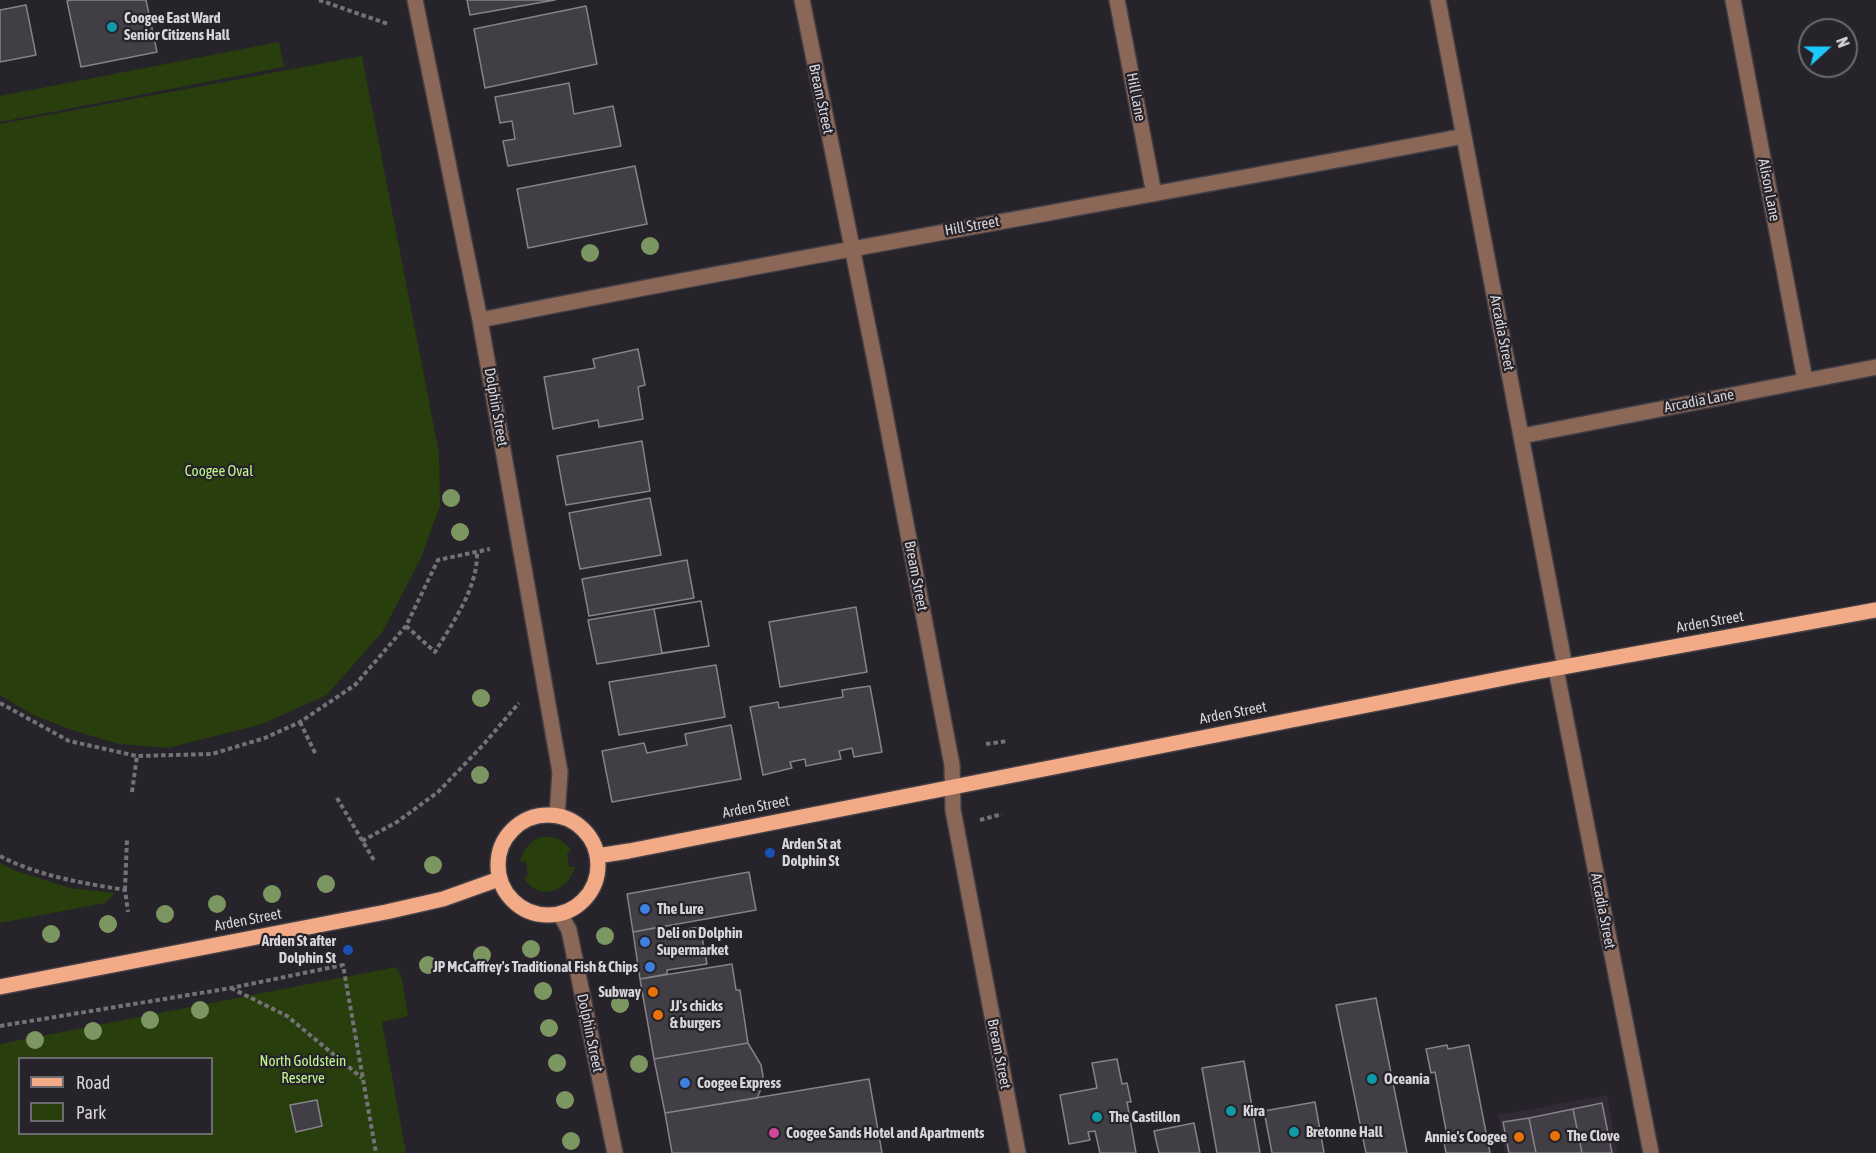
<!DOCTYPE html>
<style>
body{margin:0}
#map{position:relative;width:1876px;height:1153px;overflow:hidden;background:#26232a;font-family:"Asap Condensed",sans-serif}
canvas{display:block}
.legend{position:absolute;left:18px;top:1057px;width:195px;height:78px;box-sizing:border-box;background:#26232a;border:2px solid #6d6a70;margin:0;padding:8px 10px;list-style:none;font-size:18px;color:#d7d5d9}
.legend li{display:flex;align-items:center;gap:12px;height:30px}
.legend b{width:30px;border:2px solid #6d6a70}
.north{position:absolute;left:1798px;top:18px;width:60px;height:60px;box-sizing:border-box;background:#26232a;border:2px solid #6d6a70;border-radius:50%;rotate:69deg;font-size:16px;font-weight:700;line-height:24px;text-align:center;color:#d7d5d9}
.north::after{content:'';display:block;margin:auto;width:21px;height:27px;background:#1bc9fc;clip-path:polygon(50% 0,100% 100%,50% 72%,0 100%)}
</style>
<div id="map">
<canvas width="1876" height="1153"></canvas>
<ul class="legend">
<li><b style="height:8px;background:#f2aa87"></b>Road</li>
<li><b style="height:16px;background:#283e0c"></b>Park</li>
</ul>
<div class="north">N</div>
</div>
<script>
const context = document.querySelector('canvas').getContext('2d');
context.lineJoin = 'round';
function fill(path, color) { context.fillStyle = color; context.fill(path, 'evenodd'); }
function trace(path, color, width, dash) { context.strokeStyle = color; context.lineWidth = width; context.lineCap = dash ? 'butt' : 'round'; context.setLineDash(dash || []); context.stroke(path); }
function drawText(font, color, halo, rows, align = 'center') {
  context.font = font + ' "Asap Condensed",sans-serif'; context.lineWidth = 4.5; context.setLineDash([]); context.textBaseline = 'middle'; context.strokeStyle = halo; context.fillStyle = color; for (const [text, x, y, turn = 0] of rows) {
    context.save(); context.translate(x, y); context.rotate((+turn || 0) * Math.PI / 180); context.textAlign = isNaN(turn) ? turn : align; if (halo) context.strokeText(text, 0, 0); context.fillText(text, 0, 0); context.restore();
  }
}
const built = new Path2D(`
 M1607,1095L1618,1153H1505L1498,1115Z`);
const green = new Path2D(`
 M279,42L284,67L0,122V96Z
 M362,56L439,453L440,506L420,560L383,631L327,695L262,724L168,748L119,744L75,731L33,715L0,695V124Z
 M542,837C555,836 563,840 571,850L567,854L569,867H575C568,892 538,902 524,878L528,875L526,862L520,861C524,848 530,841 542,837Z
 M0,863L16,871L70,888L115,893L105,903L0,923Z
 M396,967L402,979L408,1016L382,1022L406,1153H0V1044ZM20,1058H212V1134H20Z`);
const building = new Path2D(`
 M146,0L157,52L81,67L67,1L71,0Z
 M467,0H555L470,15Z
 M26,5L36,55L0,62V10Z
 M586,6L597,64L485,88L474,29Z
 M569,83L574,114L613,106L621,146L508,166L503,141L515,139L512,121L500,123L495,97Z
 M635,166L647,224L528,248L517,189Z
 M638,349L645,385L638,387L643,419L599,427L598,420L553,429L544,377L595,368L593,359Z
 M642,441L650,491L566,505L557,456Z
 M650,498L661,555L580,569L569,513Z
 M687,560L694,598L589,616L582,579Z
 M701,601L709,646L597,664L588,620Z
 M701,601L709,646L662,653L654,609Z
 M856,607L867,672L780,687L769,622Z
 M716,665L725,717L619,735L609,682Z
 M870,686L882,752L854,757L852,748L839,751L841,759L806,766L805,759L790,762L792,768L763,775L750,707L778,702L779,708L843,697L842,690Z
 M731,725L741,779L612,802L602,751L644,743L647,753L687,745L685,734Z
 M749,872L756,910L633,932L627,894Z
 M659,927L660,933L700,927L707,964L667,970V974L640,979L633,932Z
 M732,964L736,990H740L748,1043L654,1059L640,979Z
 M1376,998L1407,1153H1366L1336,1005Z
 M748,1043L761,1065L763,1076L761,1089L757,1098L665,1113L654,1059Z
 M1447,1045L1448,1049L1469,1045L1490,1153H1446L1444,1142L1448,1141L1435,1072L1431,1073L1426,1049Z
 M1117,1059L1122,1084L1127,1083L1131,1102H1127L1136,1153H1100L1095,1131L1088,1132L1090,1140L1069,1144L1060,1095L1097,1088L1092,1063Z
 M1244,1061L1260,1153H1217L1202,1068Z
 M869,1079L882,1153H672L665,1113Z
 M317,1100L322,1126L296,1132L290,1105Z
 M1315,1102L1324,1153H1272L1264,1111Z
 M1602,1103L1612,1153H1582L1573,1109Z
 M1573,1109L1582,1153H1536L1529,1118Z
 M1529,1118L1536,1153H1509L1503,1122Z
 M1194,1123L1200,1153H1159L1154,1131Z`);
const path = new Path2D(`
 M319,0L388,24
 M406,626L435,652C453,622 478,588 477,552
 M0,703L69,741L137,756L212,754L265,738L300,722L355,685L406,626L438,560L490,549
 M300,722L316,755
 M986,744L1008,741
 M132,792L137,756
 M337,798L375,862
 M980,820L1002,814
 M362,841L397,822L438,792L483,745L519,703
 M0,856C38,876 82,883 125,890L128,912
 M125,890L127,839
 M231,988L287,1016L362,1078
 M0,1026L231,988L343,965L376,1153`);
const minor = new Path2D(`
 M415,0L480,320L560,772L557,816
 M802,0L877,371L952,765L953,810L1018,1153
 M1117,0L1154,194
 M1438,0L1565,667
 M1733,0L1805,380
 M480,320C807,254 1137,199 1464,136
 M1522,436L1876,367
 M1556,669L1651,1153
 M560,914L569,930L615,1153`);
const major = new Path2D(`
 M498 865a50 50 0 1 1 100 0a50 50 0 1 1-100 0Z
 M597,856L629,851L1525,674L1876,610
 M0,987L386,912L443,899L499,879`);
const trees = [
 [650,246],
 [590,253],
 [451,498],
 [460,532],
 [481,698],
 [480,775],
 [433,865],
 [326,884],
 [272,894],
 [217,904],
 [165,914],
 [108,924],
 [51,934],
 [605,936],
 [531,949],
 [482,955],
 [428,965],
 [543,991],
 [620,1004],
 [200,1010],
 [150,1020],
 [549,1028],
 [93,1031],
 [35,1040],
 [557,1063],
 [639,1064],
 [565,1100],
 [571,1141]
];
const markers = [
 [112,27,6,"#0f9aa8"],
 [770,853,6,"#1a4fb4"],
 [645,909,6,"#3f7fe0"],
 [645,942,6,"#3f7fe0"],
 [348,950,6,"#1a4fb4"],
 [650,967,6,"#3f7fe0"],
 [653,992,6,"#e8710a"],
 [658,1015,6,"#e8710a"],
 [1372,1079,6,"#0f9aa8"],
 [685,1083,6,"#3f7fe0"],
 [1231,1111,6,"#0f9aa8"],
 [1097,1117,6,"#0f9aa8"],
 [1294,1132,6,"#0f9aa8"],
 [774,1133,6,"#d1479c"],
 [1555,1136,6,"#e8710a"],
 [1519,1137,6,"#e8710a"]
];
const poiNames = [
 ["Coogee East Ward",124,18],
 ["Senior Citizens Hall",124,35],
 ["Arden St at",782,844],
 ["Dolphin St",782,861],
 ["The Lure",657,909],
 ["Deli on Dolphin",657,933],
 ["Supermarket",657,950],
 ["Arden St after",336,941,"right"],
 ["Dolphin St",336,958,"right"],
 ["JP McCaffrey's Traditional Fish & Chips",638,967,"right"],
 ["Subway",641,992,"right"],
 ["JJ's chicks",670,1006],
 ["& burgers",670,1023],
 ["Oceania",1384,1079],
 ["Coogee Express",697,1083],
 ["Kira",1243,1111],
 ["The Castillon",1109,1117],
 ["Bretonne Hall",1306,1132],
 ["Coogee Sands Hotel and Apartments",786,1133],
 ["The Clove",1567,1136],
 ["Annie's Coogee",1507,1137,"right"]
];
const streetNames = [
 ["Hill Lane",1136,97,79],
 ["Bream Street",821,99,78],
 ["Alison Lane",1769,190,79],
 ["Hill Street",972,226,-10],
 ["Arcadia Street",1502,333,79],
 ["Arcadia Lane",1699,401,-11],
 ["Dolphin Street",496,407,80],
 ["Bream Street",916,576,79],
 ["Arden Street",1710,622,-10],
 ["Arden Street",1233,713,-11],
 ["Arden Street",756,807,-11],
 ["Arcadia Street",1603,911,79],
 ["Arden Street",248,920,-11],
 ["Dolphin Street",590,1033,78],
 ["Bream Street",999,1054,79]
];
const parkNames = [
 ["Coogee Oval",219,471],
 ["North Goldstein",303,1061],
 ["Reserve",303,1078]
];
fill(built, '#302b37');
fill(green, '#283e0c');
fill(building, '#413e45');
trace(building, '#85828a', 1.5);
trace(minor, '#423f46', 18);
trace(major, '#423f46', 18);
trace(path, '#747277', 4, [4.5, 3]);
trace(minor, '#8b6757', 15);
trace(major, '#f2aa87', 15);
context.fillStyle = '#7b9660';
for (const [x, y] of trees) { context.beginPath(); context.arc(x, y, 9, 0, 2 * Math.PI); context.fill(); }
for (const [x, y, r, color] of markers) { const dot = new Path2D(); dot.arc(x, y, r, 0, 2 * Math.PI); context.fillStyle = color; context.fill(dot); trace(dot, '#26232a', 2); }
drawText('bold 15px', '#d7d5d9', '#26232a', poiNames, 'left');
drawText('15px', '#d7d5d9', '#26232a', streetNames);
drawText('15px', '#c0f58c', '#26232a', parkNames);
</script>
